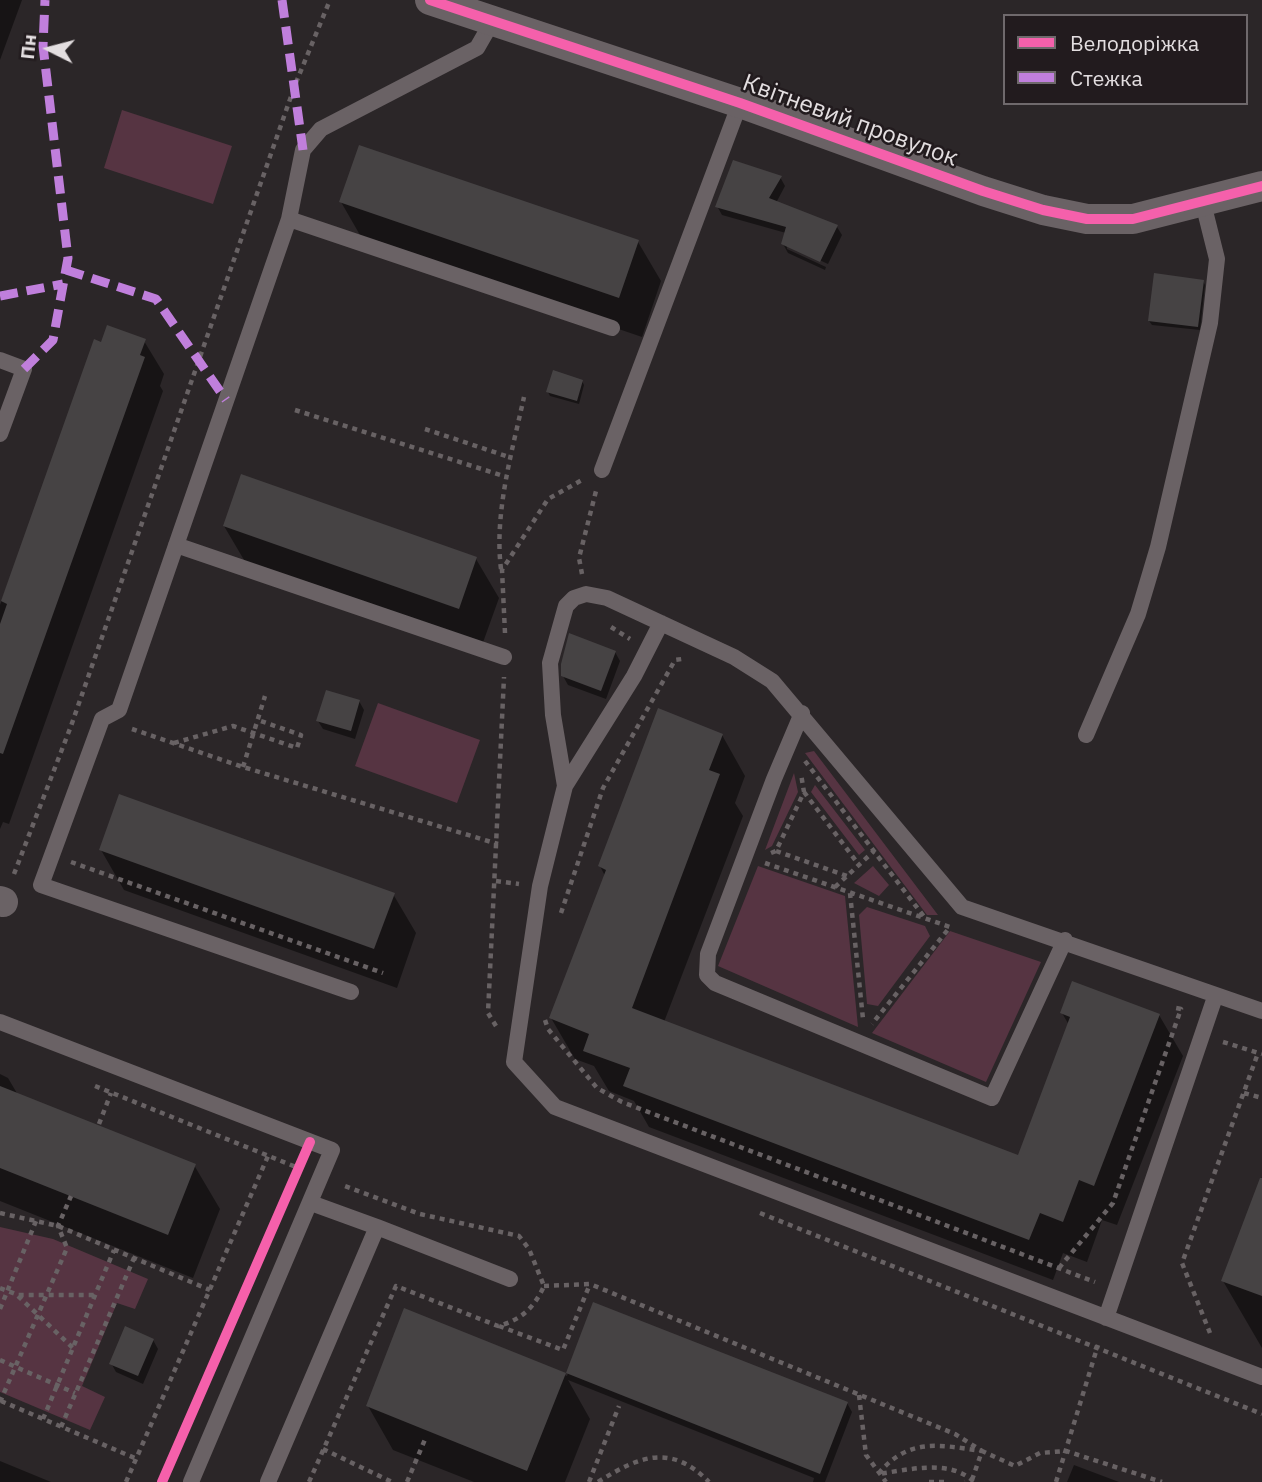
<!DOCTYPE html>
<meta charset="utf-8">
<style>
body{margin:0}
#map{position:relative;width:1262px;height:1482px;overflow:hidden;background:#2b2628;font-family:"IBM Plex Sans",sans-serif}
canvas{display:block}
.legend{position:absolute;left:1003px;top:14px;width:245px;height:91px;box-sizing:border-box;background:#221b1e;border:2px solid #6f696c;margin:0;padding:9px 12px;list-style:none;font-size:21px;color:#e3dee0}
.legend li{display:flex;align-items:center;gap:14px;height:35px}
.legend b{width:35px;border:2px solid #6f696c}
.north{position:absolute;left:14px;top:14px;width:70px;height:70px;-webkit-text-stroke:5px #221b1e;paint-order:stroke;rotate:276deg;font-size:19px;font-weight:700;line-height:28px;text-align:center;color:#e3dee0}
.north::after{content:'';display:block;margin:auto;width:24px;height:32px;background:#e3dee0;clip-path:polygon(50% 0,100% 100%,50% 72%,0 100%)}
</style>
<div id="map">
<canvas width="1262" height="1482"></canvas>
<ul class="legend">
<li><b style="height:9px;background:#f560ab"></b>Велодоріжка</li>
<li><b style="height:9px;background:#c07fdc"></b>Стежка</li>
</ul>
<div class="north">Пн</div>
</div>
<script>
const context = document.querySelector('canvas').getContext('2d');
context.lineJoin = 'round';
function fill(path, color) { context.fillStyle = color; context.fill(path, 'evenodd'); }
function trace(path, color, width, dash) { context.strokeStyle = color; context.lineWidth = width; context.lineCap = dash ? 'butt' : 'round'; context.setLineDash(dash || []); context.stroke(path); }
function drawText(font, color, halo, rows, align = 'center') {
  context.font = font + ' "IBM Plex Sans",sans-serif'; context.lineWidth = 5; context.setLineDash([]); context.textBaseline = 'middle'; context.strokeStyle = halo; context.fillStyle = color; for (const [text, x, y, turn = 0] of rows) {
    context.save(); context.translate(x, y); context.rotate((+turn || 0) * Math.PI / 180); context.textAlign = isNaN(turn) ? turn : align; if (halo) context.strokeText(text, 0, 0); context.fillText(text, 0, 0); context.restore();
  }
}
const green = new Path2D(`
 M122,110L232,146L213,204L104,168Z
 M378,703L480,740L457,803L355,766Z
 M814,751L938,915H927L805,753Z
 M794,773L798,792L772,846L765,850Z
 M815,785L865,850L859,855L811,792Z
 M758,866L845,896L858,1027L718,966Z
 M873,866L889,885L879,896L854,883Z
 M867,907L925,926L930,936L878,1006L867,1004L859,915Z
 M950,931L1041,962L986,1082L872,1033Z
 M0,1227L53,1239L148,1279L135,1309L117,1303L82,1386L105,1397L90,1430L0,1392Z`);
const shadow = new Path2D(`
 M0,0H22L0,60Z
 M780,177L785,186L776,203L837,227L842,235L828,264L787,245V249L826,267L825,270L788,253L783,244L786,233L722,215L717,206Z
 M341,202L638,242L661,281L642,337L364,242Z
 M1203,281L1205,285L1200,330L1152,325L1149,321Z
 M144,341L164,374L160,386L163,391L9,824L3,822L0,829V605L95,342L102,344Z
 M582,381L584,385L579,404L550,396L548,392Z
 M224,526L476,559L499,598L481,648L247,565Z
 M615,652L620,661L606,699L568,685L563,676Z
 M359,701L364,710L355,739L323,729L318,721Z
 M722,735L745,776L735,803L743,816L664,1022L1019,1157L1069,1025L1062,1013L1159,1015L1183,1056L1117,1225L1102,1220L1087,1262L1063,1253L1053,1280L649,1127L634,1101L609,1091L594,1066L575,1059L551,1018L605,876L600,866Z
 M101,850L393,894L416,933L397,988L124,890Z
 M0,1074L8,1078L18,1095L194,1165L220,1209L193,1278L0,1201Z
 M1262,1177V1348L1223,1281Z
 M594,1304L847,1403L852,1412L825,1482H813L814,1478L568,1380L590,1419L565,1482H474L393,1450L368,1406L405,1311L567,1376Z
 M153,1340L158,1349L143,1384L116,1372L111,1363Z
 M0,1461L51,1482H0Z
 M1074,1465L1119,1482H1067Z`);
const building = new Path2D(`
 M359,145L639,240L619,298L339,202Z
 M733,160L782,176L769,198L838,225L820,262L781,244L786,227L715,207Z
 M1154,273L1204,280L1198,327L1148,321Z
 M107,325L146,339L140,355L145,357L3,754L0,753V624L7,604L1,601L94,339L101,342Z
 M553,370L583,380L577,401L546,392Z
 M241,474L477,557L459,609L223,526Z
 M569,633L616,651L601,691L561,676V664Z
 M326,690L360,700L351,731L316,721Z
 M658,708L723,734L709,770L720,774L632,1008L1018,1155L1070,1017L1060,1013L1072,981L1160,1014L1094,1186L1079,1180L1063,1222L1040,1213L1029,1240L623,1086L630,1068L583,1051L589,1034L549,1018L606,870L598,866Z
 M119,794L395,893L374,949L99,850Z
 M0,1086L196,1164L168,1235L0,1168Z
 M1260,1178H1262V1296L1221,1281Z
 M593,1302L848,1402L820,1474L566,1373Z
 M404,1308L566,1373L527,1471L366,1406Z
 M125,1326L154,1339L138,1376L109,1364Z`);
const path = new Path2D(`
 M295,410L507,477
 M425,429L512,458
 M501,569C494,513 512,452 524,397
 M582,574L579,558L596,491
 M611,627L630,639
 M505,633L502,570L548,499L582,480
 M132,729L243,767L498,844
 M174,743L233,726L297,748L301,735L258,720
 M805,761L925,918
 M243,767L265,696
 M804,792L859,865
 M776,851L847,876
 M771,853L776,851L804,792L801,774
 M71,862L383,973
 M765,863L950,927L872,1024
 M14,874L71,726L295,85L330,0
 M496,881L519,884
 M835,887L874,851
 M850,893L863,1019
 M561,913L603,788L675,660L682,659
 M545,1020L548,1029L597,1088L622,1102L1095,1282
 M496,1026L488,1013L504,677
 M1223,1042L1262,1054
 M95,1086L301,1169
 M1244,1093L1262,1098
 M99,1124L111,1093
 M0,1213L58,1226L210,1290
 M760,1213L1262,1414
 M1059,1268L1113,1203L1181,1009L1176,1008
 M544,1286L590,1284L955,1434L982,1451C939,1445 909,1437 878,1474C908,1470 947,1459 972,1480L965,1482
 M0,1288L18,1295H95
 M18,1296L73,1348
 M0,1309L36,1221
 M499,1326L563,1350L590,1284
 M1210,1333L1182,1263L1258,1053
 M0,1360L75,1393
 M859,1395L866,1455L886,1482
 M1,1401L137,1459
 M0,1402L67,1248L58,1226L71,1196
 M43,1419L114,1250
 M61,1427L134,1258
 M323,1449L392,1482
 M972,1480L982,1451L1015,1466L1040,1453L1066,1451L1162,1482
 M126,1482L268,1156
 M309,1482L396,1286L498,1326C521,1320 534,1308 544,1286L529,1249L519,1236L420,1214L342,1185
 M407,1482L426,1437
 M589,1482L619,1406
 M598,1482C639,1456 671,1443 709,1482
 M929,1482H947
 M1056,1482L1098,1345`);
const service = new Path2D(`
 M289,219L612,328
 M0,360L24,369L0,434
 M602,470L740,103
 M176,545L504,657
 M661,623L634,676L565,786L540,886L514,1062L555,1107L1262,1377
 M802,713L774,779L708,954L707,975L715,983L992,1098L1065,940
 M1086,735L1138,614L1158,547L1210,323L1217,259L1203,203
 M565,786L553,715L550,663L566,606L574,598L586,594L607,598L734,657L772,681L962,907L1262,1011
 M351,992L41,885L102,719L119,710L289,219L303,150L321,129L477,48L492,22
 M0,1022L332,1150L191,1482
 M377,1227L510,1279
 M1106,1318L1215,997
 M268,1482L377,1227L311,1203`);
const minor = new Path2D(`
 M430,0L740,103L983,191L1043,210L1087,219H1133L1262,186
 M0,901L3,902`);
const quiet = new Path2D(`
 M282,0L303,150
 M66,270L156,299L226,400
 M0,296L63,284
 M24,369L53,340L68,258L43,46L45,0`);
const cycleway = new Path2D(`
 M430,0L740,103L983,191L1043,210L1087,219H1133L1262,186
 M162,1482L310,1142`);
const streetNames = [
 ["Квітневий провулок",850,121,20]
];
fill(green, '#563442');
fill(shadow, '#0007');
fill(building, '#464344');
trace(path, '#686264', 4.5, [5, 5]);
trace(service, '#6a6265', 16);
trace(minor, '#6a6265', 30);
trace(quiet, '#c07fdc', 9, [18, 9]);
trace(cycleway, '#f560ab', 10);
drawText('24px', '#e3dee0', '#221b1e', streetNames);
</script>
